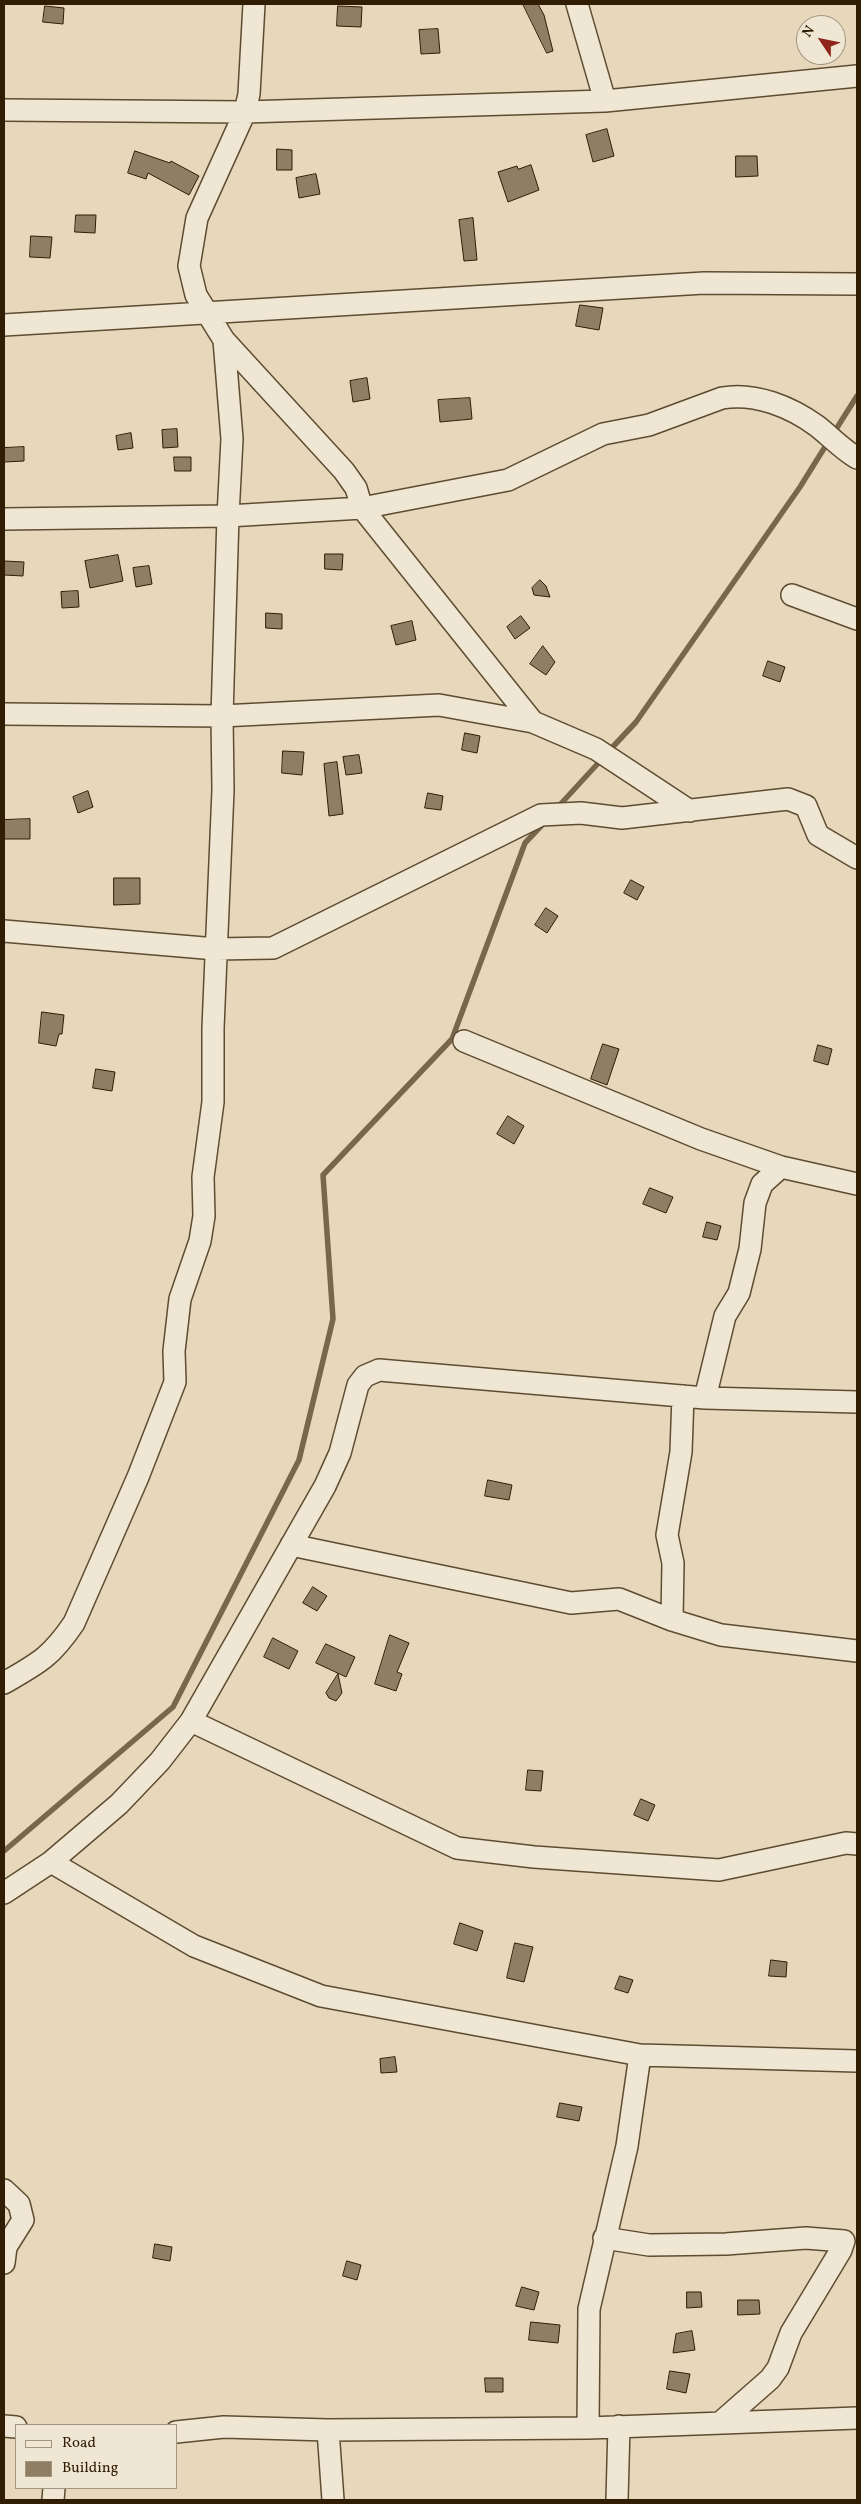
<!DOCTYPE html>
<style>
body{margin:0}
#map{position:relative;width:861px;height:2504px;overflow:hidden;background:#e7d8bc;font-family:Vollkorn,serif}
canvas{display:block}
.frame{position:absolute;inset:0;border:5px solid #301d03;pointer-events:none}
.legend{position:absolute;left:15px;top:2424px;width:162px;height:65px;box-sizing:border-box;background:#efe6d3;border:1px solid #a39680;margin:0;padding:6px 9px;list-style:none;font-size:15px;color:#301d03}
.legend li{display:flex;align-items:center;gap:10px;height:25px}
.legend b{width:25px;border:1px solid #a39680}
.north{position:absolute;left:796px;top:15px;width:50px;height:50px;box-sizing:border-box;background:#efe6d3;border:1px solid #a39680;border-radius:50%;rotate:304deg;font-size:14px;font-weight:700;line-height:20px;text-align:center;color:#301d03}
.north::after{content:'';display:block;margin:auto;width:18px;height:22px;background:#8f2418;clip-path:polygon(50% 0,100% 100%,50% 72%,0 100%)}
</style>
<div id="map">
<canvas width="861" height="2504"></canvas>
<div class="frame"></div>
<ul class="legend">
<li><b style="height:6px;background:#efe6d3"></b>Road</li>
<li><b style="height:14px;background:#8f7e63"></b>Building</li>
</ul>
<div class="north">N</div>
</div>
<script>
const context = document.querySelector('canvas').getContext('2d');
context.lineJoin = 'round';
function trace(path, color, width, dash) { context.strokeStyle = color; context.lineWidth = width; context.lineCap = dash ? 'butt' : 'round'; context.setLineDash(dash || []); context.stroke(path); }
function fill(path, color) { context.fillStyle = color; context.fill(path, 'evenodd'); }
const stream = new Path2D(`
 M833,434L857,396
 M608,752L636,722L800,487L828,442
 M557,808L602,759
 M4,1851L173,1707L299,1460L333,1319L323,1175L452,1039L525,843L543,824`);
const building = new Path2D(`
 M523,4H538L544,15L553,51L547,53Z
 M45,6L64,8L63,24L43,22Z
 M338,6L362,7L361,27L337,26Z
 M438,29L440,53L421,54L419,30Z
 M607,129L614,156L593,162L586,135Z
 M277,149L292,150V170H277Z
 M135,151L170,163L171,161L199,176L189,195L148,173L146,179L128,173Z
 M736,156H757L758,176L736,177Z
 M531,165L539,190L508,202L498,172L517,166L518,169Z
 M316,174L320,194L299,198L296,178Z
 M76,215H96L95,233L75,232Z
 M473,218L477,260L464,261L459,220Z
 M31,236L52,237L50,258L30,257Z
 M580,305L603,308L599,330L576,326Z
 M367,378L370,399L353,402L350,381Z
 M470,398L472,419L440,422L438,400Z
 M177,429L178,447L163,448L162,430Z
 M131,433L133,448L118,450L116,436Z
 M24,447V461L4,462V448Z
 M174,457H191V471H175Z
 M325,554H343L342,570L325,569Z
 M118,555L123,581L90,588L85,561Z
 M4,561L24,562L23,576L4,575Z
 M149,566L152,584L136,587L133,568Z
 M540,580L546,586L550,597L534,595L532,588Z
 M78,591L79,607L62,608L61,592Z
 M266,613L282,614V629L266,628Z
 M521,616L530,628L515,639L507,627Z
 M412,621L416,640L396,645L391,626Z
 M543,646L555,662L546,675L530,664Z
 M768,661L785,667L780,682L763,676Z
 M465,733L480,736L477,753L462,750Z
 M283,751L304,752L302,775L282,773Z
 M359,755L362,773L346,775L343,757Z
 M337,762L343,814L329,816L324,764Z
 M88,791L93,807L78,813L73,797Z
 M428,793L443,796L441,810L425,808Z
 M30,819V839H4V820Z
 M114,878H140V904L114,905Z
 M631,880L644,887L637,900L624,893Z
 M546,908L558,916L547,933L535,925Z
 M42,1012L64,1015L62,1034H59L56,1046L39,1043Z
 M603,1044L619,1049L607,1085L591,1079Z
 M818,1045L832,1049L828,1065L814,1061Z
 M96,1069L115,1072L112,1091L93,1088Z
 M508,1116L524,1126L514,1144L497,1134Z
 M650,1188L673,1197L666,1213L643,1204Z
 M707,1222L721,1226L717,1240L703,1237Z
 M488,1480L512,1485L509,1500L485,1496Z
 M313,1587L327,1596L317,1611L303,1603Z
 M390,1635L409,1643L397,1672L402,1674L396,1691L375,1684Z
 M273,1638L298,1651L289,1669L264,1657Z
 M326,1644L355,1657L346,1677L316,1663Z
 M338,1674L342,1693L336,1701L329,1698L326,1693Z
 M528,1770L543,1771L541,1791L526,1790Z
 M641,1799L655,1805L648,1821L634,1815Z
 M460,1923L483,1931L477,1951L454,1944Z
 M515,1943L533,1947L524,1982L507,1978Z
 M771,1960L787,1962L786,1977L769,1976Z
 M620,1976L633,1980L628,1993L615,1989Z
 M395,2057L397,2072L381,2073L380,2059Z
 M560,2103L582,2107L579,2121L557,2117Z
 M155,2244L172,2247L170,2261L153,2258Z
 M347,2261L361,2265L357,2280L343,2276Z
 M522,2287L539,2292L534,2310L516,2306Z
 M687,2292H701L702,2307L687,2308Z
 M738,2300H759L760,2314L738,2315Z
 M531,2322L560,2325L558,2343L529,2340Z
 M692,2331L695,2350L673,2353L676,2334Z
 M670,2371L690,2374L686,2393L667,2389Z
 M485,2378H503V2392H486Z`);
const minor = new Path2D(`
 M577,4L605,101
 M4,110L245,112L605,101L857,76
 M4,325L704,283L857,284
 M224,340L344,471L356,488L362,508L508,480L603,434L649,425L722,398C755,392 791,407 817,426C831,437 842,449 857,458
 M4,519L228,516L362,508L533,722
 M792,595L857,619
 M4,714L222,716L439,705L533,722L596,749L690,811
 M4,931L216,949L273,948L541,815L581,813L622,818L788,799L806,806L818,835L857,858
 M464,1041L701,1139L781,1167L857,1184
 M705,1398L725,1316L739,1293L750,1249L755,1203L762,1184L781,1167
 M291,1545L571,1603L619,1599L672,1620L721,1635L857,1651
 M672,1620L673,1563L667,1535L681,1452L683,1396
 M4,1683C39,1663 51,1657 74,1623L138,1477L175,1382L174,1351L180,1299L200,1241L204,1216L203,1177L213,1102V1028L223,790L222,716L228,516L232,439L224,340L196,295L189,266L197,218L245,112L249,94L254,4
 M191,1721L457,1848L534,1857L719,1870L846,1843L857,1844
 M51,1862L194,1946L321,1996L640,2055L857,2061
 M4,1893L51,1862L119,1804L160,1761L191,1721L325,1486L340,1453L358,1385L365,1376L379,1370L705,1398L857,1402
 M4,2190L19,2204L23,2220L6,2247L4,2263
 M604,2238L649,2245L726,2244L806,2238L844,2241L841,2250L791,2333L778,2368L770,2379L721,2422
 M4,2426L16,2427
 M588,2428L589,2309L627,2146L640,2055
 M328,2430L333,2500
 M176,2432L224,2427L328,2430L588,2428L857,2418
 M53,2500L54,2488
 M617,2500L619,2426`);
trace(stream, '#79674c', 5.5);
fill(building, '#8f7e63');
trace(building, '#301d03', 1);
trace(minor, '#5e4c31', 24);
trace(minor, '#efe6d3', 21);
</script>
